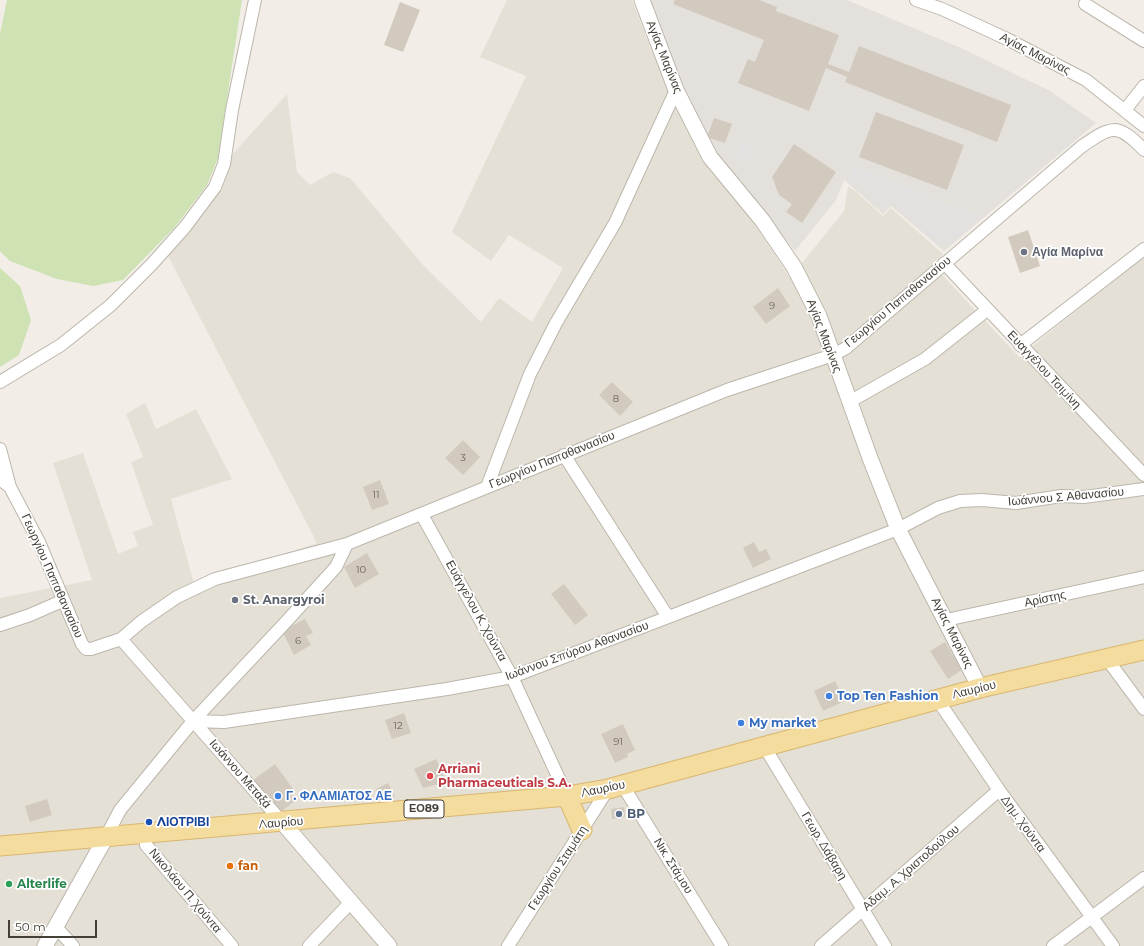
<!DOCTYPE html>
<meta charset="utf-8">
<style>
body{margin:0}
#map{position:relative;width:1144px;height:946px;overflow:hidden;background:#f2eee7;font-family:Montserrat,sans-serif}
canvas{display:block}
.scale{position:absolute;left:8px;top:920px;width:89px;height:18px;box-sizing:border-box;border:2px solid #443f37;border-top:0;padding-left:5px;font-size:12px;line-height:14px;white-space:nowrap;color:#443f37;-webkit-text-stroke:3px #fff;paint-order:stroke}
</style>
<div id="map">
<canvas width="1144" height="946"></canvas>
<div class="scale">50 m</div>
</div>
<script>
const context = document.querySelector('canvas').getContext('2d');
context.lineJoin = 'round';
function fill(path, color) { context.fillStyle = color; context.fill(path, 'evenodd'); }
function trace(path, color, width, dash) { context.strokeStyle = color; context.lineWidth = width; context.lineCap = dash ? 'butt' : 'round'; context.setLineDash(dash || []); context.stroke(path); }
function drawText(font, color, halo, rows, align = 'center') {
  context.font = font + ' Montserrat,sans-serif'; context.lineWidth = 3.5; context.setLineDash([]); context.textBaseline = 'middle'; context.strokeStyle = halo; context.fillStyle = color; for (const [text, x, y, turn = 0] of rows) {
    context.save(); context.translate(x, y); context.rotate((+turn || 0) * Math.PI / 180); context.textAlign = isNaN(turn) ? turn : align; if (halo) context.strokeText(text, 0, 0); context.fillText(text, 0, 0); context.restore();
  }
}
const residential = new Path2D(`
 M507,0H632L651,49L678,100L703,161L745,210L790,278L844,211L848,187L854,190L883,216L891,208L943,254L932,264L1019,357L1144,256V946H0V598L92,580L53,463L83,453L118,554L138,546L133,532L153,525L131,462L143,457L126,414L145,403L156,429L196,409L232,479L171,499L194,584L317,543L168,256L222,188L230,157L287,94L297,172L310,185L333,172L350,178L423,265L481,322L499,298L532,322L563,268L509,235L491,261L452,232L526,76L480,57Z`);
const industrial = new Path2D(`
 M649,0H847L961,48L1050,91L1096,123L944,251L891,206L883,214L844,180L836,200L795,251L710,146L681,82Z`);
const green = new Path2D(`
 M7,0H242L218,158L207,185L174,228L123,280L93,286L57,279L10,261L0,251V34Z
 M0,268L20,286L31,320L19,355L0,367Z`);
const parking = new Path2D(`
 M742,141L754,145L750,161L737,157Z
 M855,165L952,206L981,216L944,247L892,202L884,210L848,177Z`);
const building = new Path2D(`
 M675,0H759L777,7L776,11L839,35L828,64L849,72L859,46L1011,105L997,142L845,82L847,77L826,68L809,111L738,83L748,59L755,62L764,40L673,4Z
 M400,2L420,10L403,52L384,45Z
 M876,112L964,145L947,190L859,157Z
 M714,118L732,124L725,143L707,137Z
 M794,144L836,172L802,223L786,212L792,204L779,195L772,177Z
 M1028,230L1040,266L1020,273L1008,237Z
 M778,288L790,306L766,324L753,307Z
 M612,382L633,402L620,416L599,395Z
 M463,440L480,457L463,475L445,458Z
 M380,480L389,504L372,510L363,487Z
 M754,542L759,552L766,549L771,559L753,568L743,548Z
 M367,553L379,574L355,588L344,567Z
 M564,584L588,615L575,625L551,594Z
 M305,619L313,633L306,636L311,645L294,655L282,631Z
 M945,642L962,670L948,679L930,651Z
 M835,681L845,701L823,711L814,691Z
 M404,713L411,733L392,739L385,720Z
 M623,724L635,750L627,754L628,757L615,763L601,734Z
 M436,759L447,782L423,788L414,769Z
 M275,764L293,789L289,792L296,800L278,814L253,780Z
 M388,783L395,797L381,799L376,789Z
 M47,799L52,815L30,822L25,806Z
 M624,807L625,817L612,819L611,809Z`);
const minor = new Path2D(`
 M916,0L942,9L1007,39L1086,80L1144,126
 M1085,4L1144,41
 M1125,110L1144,86
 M944,263L1144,475
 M1020,345L1144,249
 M0,382L61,345L111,305L152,264L185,227L215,187L224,164L232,110L255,0
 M849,402L925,359L987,310
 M0,449L10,487
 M564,455L668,617
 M0,479L10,487L39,542L82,644L86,649H91L121,639L142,621L177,597L215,579L347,544L727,390L833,355L846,348L1081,147C1111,126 1117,122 1144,150
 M487,487L530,374L556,323L615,223L676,90
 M422,515L512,677L567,796
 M946,620L1144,577
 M0,625L30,615L62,601
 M121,639L282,822
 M1107,659L1144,709
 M937,699L999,790L1113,946
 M193,721L224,722L447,689L512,677L898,529L938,508L960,501L982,500L1016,503L1061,496L1084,497L1144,489
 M764,746L885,946
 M623,786L722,946
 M145,834L146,845L232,946
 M106,837L120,810L193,721L284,624L336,567L347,544
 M56,927L73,946
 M309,946L351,902
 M508,946L608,789
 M821,946L999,790
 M1053,946L1144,878`);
const tertiary = new Path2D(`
 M642,0L676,90L710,157L762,220L794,267L819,316L870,458L898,529L980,688
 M282,822L389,946
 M45,946L106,837`);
const primary = new Path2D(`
 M567,796L582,830
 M0,846L567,796L608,789L980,688L1144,650`);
const markers = [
 [1024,252,4,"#6b7280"],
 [235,600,4,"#6b7280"],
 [829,696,4,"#3f7fe0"],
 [741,723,4,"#3f7fe0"],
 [430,776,4,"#e0444e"],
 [278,796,4,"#3f7fe0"],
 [619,814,4,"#5c6f8a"],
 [149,822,4,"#1a4fb4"],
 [230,866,4,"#e8710a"],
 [9,884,4,"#2e9e5b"]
];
const numberNames = [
 ["9",772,306],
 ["8",616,399],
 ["3",463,458],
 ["11",376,495],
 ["10",361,570],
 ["6",298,641],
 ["12",398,726],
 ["91",618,742]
];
const shields = [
 [424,809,40]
];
const shieldNames = [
 ["ΕΟ89",424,809]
];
const streetNames = [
 ["Αγίας Μαρίνας",1035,54,27],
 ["Αγίας Μαρίνας",664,57,68],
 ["Γεωργίου Παπαθανασίου",898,302,-40],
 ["Αγίας Μαρίνας",824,336,69],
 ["Ευαγγέλου Τσιμίνη",1044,370,47],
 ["Γεωργίου Παπαθανασίου",552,460,-22],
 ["Ιωάννου Σ Αθανασίου",1066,497,-5],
 ["Γεωργίου Παπαθανασίου",52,576,66],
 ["Αρίστης",1045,599,-12],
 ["Ευάγγελου Κ. Χούντα",476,611,61],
 ["Αγίας Μαρίνας",952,633,63],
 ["Ιωάννου Σπύρου Αθανασίου",577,651,-20],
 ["Λαυρίου",974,690,-14],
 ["Ιωάννου Μεταξά",240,774,49],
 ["Λαυρίου",603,789,-12],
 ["Λαυρίου",281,823,-5],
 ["Δημ. Χούντα",1023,824,54],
 ["Γεωρ. Δάβαρη",824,846,59],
 ["Νικ. Στάμου",673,866,58],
 ["Γεωργίου Σταμάτη",558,868,-57],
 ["Αδαμ. Α. Χριστοδούλου",911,868,-41],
 ["Νικολάου Π. Χούντα",185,891,50]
];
const worshipNames = [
 ["Αγία Μαρίνα",1032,252],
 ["St. Anargyroi",243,600]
];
const shopNames = [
 ["Top Ten Fashion",837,696],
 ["My market",749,723],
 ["Γ. ΦΛΑΜΙΑΤΟΣ ΑΕ",286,796]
];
const healthNames = [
 ["Arriani",438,769],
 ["Pharmaceuticals S.A.",438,783]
];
const serviceNames = [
 ["BP",627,814]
];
const transitNames = [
 ["ΛΙΟΤΡΙΒΙ",157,822]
];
const foodNames = [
 ["fan",238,866]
];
const leisureNames = [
 ["Alterlife",17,884]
];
fill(residential, '#e5e0d6');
fill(industrial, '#e4e0dc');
fill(green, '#cee2b4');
fill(parking, '#e3e1df');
fill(building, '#d2cabe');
trace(minor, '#bcb6ab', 14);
trace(tertiary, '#bcb6ab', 17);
trace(primary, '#d8b76f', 21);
trace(minor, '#fff', 12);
trace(tertiary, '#fff', 15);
trace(primary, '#f4db9e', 19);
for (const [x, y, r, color] of markers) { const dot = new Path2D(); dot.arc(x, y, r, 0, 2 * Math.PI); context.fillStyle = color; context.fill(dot); trace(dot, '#fff', 1.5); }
drawText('10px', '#686259', null, numberNames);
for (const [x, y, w] of shields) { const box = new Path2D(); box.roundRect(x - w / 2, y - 9, w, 18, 3); context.fillStyle = '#fff'; context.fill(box); trace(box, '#443f37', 1); }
drawText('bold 11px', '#443f37', null, shieldNames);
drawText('12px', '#443f37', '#fff', streetNames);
drawText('bold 12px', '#5b616d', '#fff', worshipNames, 'left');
drawText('bold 12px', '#366cbe', '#fff', shopNames, 'left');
drawText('bold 12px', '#be3a42', '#fff', healthNames, 'left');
drawText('bold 12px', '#4e5e75', '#fff', serviceNames, 'left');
drawText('bold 12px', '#164399', '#fff', transitNames, 'left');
drawText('bold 12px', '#c56008', '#fff', foodNames, 'left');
drawText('bold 12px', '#27864d', '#fff', leisureNames, 'left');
</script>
